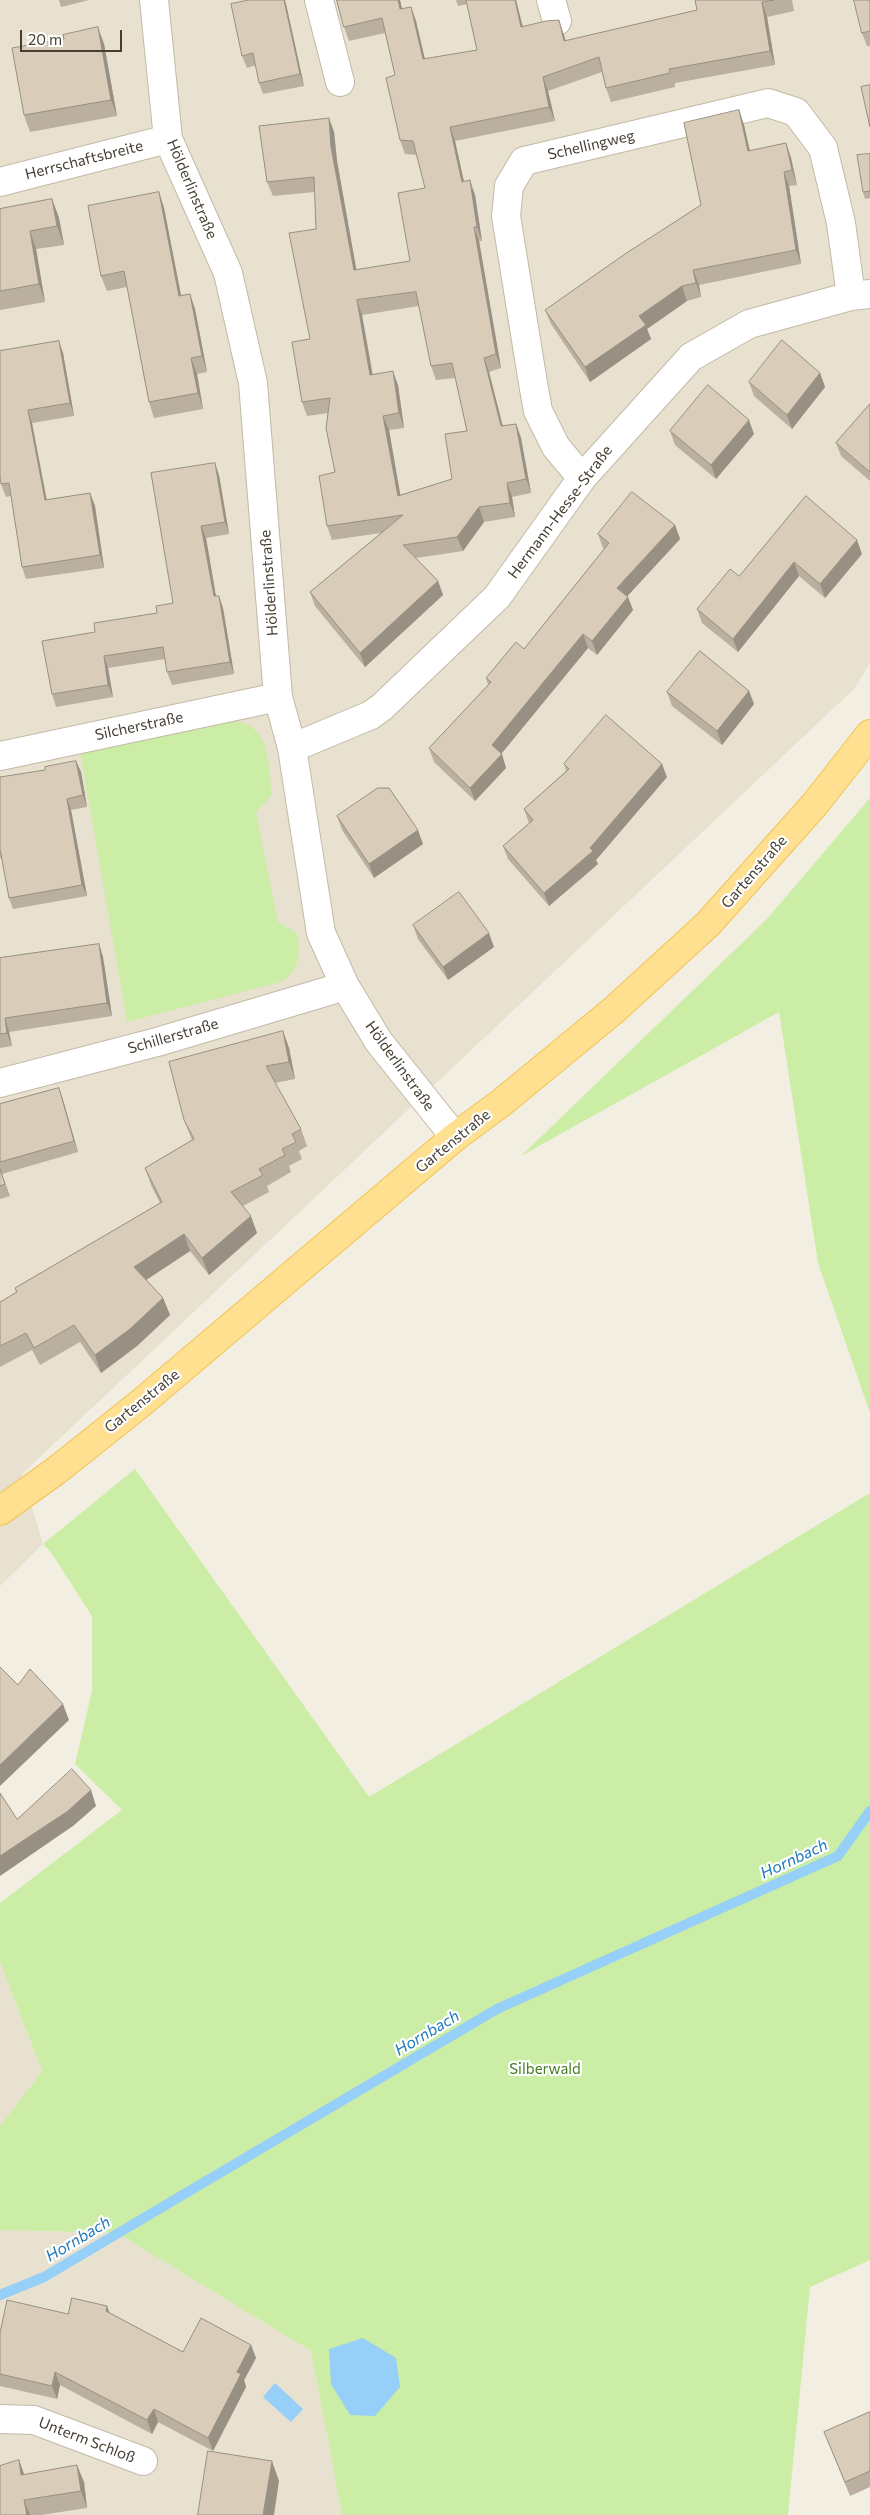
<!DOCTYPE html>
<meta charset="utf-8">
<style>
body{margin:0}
#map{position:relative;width:870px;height:2515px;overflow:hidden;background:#f3eee2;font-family:Commissioner,sans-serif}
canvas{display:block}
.scale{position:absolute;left:20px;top:30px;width:102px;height:22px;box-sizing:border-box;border:2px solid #463e32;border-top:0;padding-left:6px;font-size:15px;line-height:18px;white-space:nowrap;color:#463e32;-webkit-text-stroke:4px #fff;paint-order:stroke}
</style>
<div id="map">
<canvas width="870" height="2515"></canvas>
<div class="scale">20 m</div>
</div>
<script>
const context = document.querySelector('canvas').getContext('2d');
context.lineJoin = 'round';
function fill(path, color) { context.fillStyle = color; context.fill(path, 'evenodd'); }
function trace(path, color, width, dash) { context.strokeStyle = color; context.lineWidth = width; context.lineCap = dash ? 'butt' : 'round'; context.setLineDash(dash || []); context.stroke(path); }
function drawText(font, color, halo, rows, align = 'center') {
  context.font = font + ' Commissioner,sans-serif'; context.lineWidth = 4.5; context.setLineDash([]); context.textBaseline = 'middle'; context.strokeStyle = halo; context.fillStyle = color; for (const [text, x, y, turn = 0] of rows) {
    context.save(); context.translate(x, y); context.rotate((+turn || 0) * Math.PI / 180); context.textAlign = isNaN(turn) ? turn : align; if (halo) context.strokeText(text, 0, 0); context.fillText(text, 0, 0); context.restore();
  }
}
const residential = new Path2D(`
 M0,0H870V663L855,688L22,1474L43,1544L0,1586Z
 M0,1962L42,2071L0,2126Z
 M0,2230L117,2233L311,2351L342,2515H0Z`);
const green = new Path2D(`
 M235,721C272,727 268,766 272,795L256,812L278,922L297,933C301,953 300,970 281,982L127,1022L80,751Z
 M870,798V1413L818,1263L779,1012L521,1156L767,919Z
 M135,1469L369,1797L870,1493V2260L810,2287L788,2515H342L311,2351L117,2233L0,2230V2126L42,2071L0,1962V1903L122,1810L75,1764L92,1691V1616L50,1551L43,1544Z`);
const water = new Path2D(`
 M363,2338L396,2358L400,2387L375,2416L350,2415L331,2384L329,2349Z
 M275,2383L303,2409L291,2422L263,2397Z`);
const stream = new Path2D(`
 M0,2295L44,2277L497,2009L838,1856L870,1811`);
const minor = new Path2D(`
 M154,0L168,139L228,273L253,383L278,697L292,748L321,933L345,986L379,1042L455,1137
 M319,0L340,82
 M551,0L557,21
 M0,182L168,139
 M582,478L556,447L538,411L533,383L506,216L509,186L524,161L768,103L796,112L823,148L841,223L851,296
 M292,748L371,715L382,707L497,597L582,478L691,357L749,324L851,296L870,294
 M0,756L278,697
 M0,1083L157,1042L345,986
 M0,2419L34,2420L143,2461`);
const major = new Path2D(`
 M0,1511L57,1470L141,1403L455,1137L501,1103L614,1010L708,924L815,804L870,734`);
const wall = new Path2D(`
 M59,0H89L61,7Z
 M337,0H400L402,9L411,7L416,21L425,59L477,50L467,4L458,6L456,0H516L523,27L564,35L566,41L697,10L695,0H792L794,11L767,17L775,65L675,83V87L611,102L606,88L602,72L548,91L555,121L455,141L464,181L475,195L482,241H479L501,368L489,372L503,426L516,424L521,438L531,493L512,497L515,517L484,522L463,551L416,558L438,581L443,595L365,667L315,606L310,592L381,533L332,540L327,526L335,472L328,413L307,416L302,402L310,339L316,229L315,192L273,196L267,182L329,118L334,132L337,161L356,270L410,261L425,188L417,155L405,154L400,140L395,75L385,33L349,41L344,27ZM419,306L431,366L436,380L455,378L467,431L452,479L400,495L389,430L404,428L398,385L373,375L362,315Z
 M870,0V46H867L862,33Z
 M286,4L304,86L263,94L259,83L256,65L247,68L242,56Z
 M104,44L117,116L30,132L24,115Z
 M739,110L744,125L750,151L786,143L791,158L797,185L789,186L801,264L699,285L701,297L687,301L647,329L651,339L590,382L551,324L545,310L701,205Z
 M870,154V198L865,199L863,192Z
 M159,192L164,208L181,295L190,294L195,309L207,372L197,374L203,409L154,418L149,402L127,287L107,291L101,276Z
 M52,199L59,218L64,245L36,249L45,302L0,310V209Z
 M59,341L63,353L74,416L32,423L47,500L90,493L95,506L104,568L26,579L22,567L11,496L6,497L1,484L0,351Z
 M820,373L825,387L792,429L754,396L749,382Z
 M870,404V481L841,456L836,443Z
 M670,431L754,434L716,479L675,445Z
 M219,475L229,534L206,538L216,596L223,608L234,674L172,685L167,672L165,659L108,668L113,697L56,707L52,694L95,632L157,613L173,603Z
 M806,496L862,554L825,598L799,576L738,652L702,623L697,609L739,576Z
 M675,525L680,539L627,596L633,610L597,655L588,648L501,754L506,768L475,801L434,762L429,748L488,685L486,678L524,649L604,549L603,548L598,534Z
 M749,691L754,704L722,745L672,706L667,692Z
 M76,761L81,772L87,807L71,810L87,896L13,909L9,898L2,858H0V777L45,770Z
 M564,764L667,777L596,860L598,864L549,906L508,859L503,846L529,823L524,809L566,771Z
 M337,816L423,844L374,878L342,830Z
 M413,925L494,947L448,980L418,939Z
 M99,944L103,957L112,1016L9,1032L12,1046L0,1048V958Z
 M283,1031L289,1048L295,1079L275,1083L301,1129L307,1146L299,1151L302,1159L289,1166L291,1172L267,1186L269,1192L243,1206L257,1233L209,1275L190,1251L146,1280L163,1298L170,1315L137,1346L101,1373L80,1342L40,1365L32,1350L0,1367V1302L16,1293L15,1288L160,1203L151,1185L145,1168L192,1140L184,1120Z
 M59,1088L63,1100L78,1152L2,1174L10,1196L0,1199V1104Z
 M110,2313L183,2352L251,2345L256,2358L244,2380L246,2387L213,2451L158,2422L152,2434L60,2385L57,2399L0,2386V2333L68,2314Z
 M870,2412V2487L850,2496L824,2432Z
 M19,2460L24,2474L84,2482L87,2508L41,2515H0Z`);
const shadedWall = new Path2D(`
 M284,0H285L286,4L304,86L300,74Z
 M398,0H400L405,23L400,9Z
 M515,0H516L526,41L521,27Z
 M762,2L767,17L775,65L770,51Z
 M411,7L416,21L428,73L423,59Z
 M559,20L564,35L569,55L564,41Z
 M98,27L104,44L117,116L111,100Z
 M543,77L548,91L555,121L549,107Z
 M739,110L744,125L753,166L748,151Z
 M329,118L334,132L337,161L359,284L354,270L331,147Z
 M450,127L455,141L467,196L462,182Z
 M786,143L791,158L797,185L792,170Z
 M784,172L789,186L801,264L796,250Z
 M470,180L475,195L482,241L477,227Z
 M159,192L164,208L184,311L179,296Z
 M52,199L59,218L64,245L57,226Z
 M474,227L479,241L501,368L496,354Z
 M30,231L36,249L45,302L39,284Z
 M693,270L699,285L701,297L696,283Z
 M682,286L687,301L647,329L651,339L590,382L585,367L639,316Z
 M190,294L195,309L207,372L202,356Z
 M357,300L362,315L375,390L370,375Z
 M59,341L63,353L74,416L70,403Z
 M191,358L197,374L203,409L198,393Z
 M484,358L489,372L506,440L501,426Z
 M393,371L398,385L404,428L399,413Z
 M820,373L825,387L792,429L787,415Z
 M28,410L32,423L49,513L45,500Z
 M383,416L389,430L403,510L398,496Z
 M749,420L754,434L716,479L711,465Z
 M516,424L521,438L531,493L526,479Z
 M215,463L219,475L229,534L225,522Z
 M507,483L512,497L515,517L510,503Z
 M90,493L95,506L104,568L100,555Z
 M479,507L484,522L463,551L457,537Z
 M675,525L680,539L622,602L617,588Z
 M201,526L206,538L218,609L214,596Z
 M857,540L862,554L825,598L820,584Z
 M794,562L799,576L738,652L733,639Z
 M438,581L443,595L365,667L360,653Z
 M219,596L223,608L234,674L230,662Z
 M628,597L633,610L597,655L592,641Z
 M583,634L588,648L497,759L492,745Z
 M104,656L108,668L113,697L108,685Z
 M749,691L754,704L722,745L717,731Z
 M502,754L506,768L475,801L470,788Z
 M76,761L81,772L87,807L83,795Z
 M662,764L667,777L596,860L598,864L549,906L544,893L590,848Z
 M67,799L71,810L87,896L82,885Z
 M418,830L423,844L374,878L369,864Z
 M489,933L494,947L448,980L443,967Z
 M99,944L103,957L112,1016L107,1003Z
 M5,1018L9,1032L12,1046L7,1033Z
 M283,1031L289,1048L295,1079L289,1062Z
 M59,1088L63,1100L78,1152L74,1141Z
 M251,1216L257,1233L209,1275L202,1258Z
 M184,1234L190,1251L140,1284L134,1267Z
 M163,1298L170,1315L137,1346L101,1373L95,1355Z
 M63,1704L69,1720L0,1786V1765Z
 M91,1790L96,1806L73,1826L0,1876V1856Z
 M107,2306L112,2319L106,2311Z
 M251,2345L256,2358L244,2380L246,2387L213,2451L208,2438L237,2372Z
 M55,2372L60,2385L57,2399L52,2386Z
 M154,2409L158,2422L152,2434L147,2420Z
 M19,2460L25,2477L21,2475Z
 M272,2461L279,2481L274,2515H263Z
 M77,2465L84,2482L87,2508L81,2491Z
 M24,2500L30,2515H27Z`);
const building = new Path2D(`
 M249,0H284L300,74L259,83L253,53L242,56L231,4Z
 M337,0H398L400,9L411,7L423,59L477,50L466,0H515L521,27L546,21L559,20L564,41L697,10L695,0H774L762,2L770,51L669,69L670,73L606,88L599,57L543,77L549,107L450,127L462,182L470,180L477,227H474L496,354L484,358L501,426L516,424L526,479L507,483L510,503L479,507L457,537L403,545L438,581L360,653L310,592L403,515L327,526L319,476L335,472L326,428L330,398L302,402L292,342L310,339L289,233L316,229L314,177L267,182L259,126L329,118L331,147L354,270L410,261L398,193L425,188L413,141L400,140L386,78L395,75L382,18L344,27ZM416,292L431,366L452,363L467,431L445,434L452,479L398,496L383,416L399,413L393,371L370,375L357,300Z
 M854,0H870V31L862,33Z
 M98,27L111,100L24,115L12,48L64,39L63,35Z
 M870,85V127L861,87Z
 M739,110L748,151L786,143L792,170L784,172L796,250L693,270L696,283L682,286L639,316L646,325L585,367L545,310L625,254L701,205L684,123Z
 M870,154V191L863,192L857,155Z
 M159,192L179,296L190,294L202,356L191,358L198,393L149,402L124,271L101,276L88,206Z
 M52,199L57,226L30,231L39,284L0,291V209Z
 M782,340L820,373L787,415L749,382Z
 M59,341L70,403L28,410L45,500L90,493L100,555L22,567L9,483L1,484L0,477V351Z
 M708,385L749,420L711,465L670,431Z
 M870,404V472L836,443Z
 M215,463L225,522L201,526L214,596H219L230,662L167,672L163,647L104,656L108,685L52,694L42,641L95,632L94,623L157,613L156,606L173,603L151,473Z
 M632,492L675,525L617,588L628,597L592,641L583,634L492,745L502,754L470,788L429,748L491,682L486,678L516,642L524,649L609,543L598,534Z
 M806,496L857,540L820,584L794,562L733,639L697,609L730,569L739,576Z
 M700,651L749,691L717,731L667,692Z
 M606,715L662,764L590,848L593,851L544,893L503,846L533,820L524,809L569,769L564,764Z
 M76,761L83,795L67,799L82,885L9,898L0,849V777L45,770V767Z
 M378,788H389L418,830L369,864L337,816Z
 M459,892L489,933L443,967L413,925Z
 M99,944L107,1003L5,1018L7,1033L0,1034V958Z
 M283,1031L289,1062L266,1066L301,1129L292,1134L296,1142L282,1149L285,1155L259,1169L263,1175L231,1192L251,1216L202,1258L184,1234L134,1267L163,1298L130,1329L95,1355L74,1325L34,1348L26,1333L0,1346V1302L17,1292L15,1288L162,1202L145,1168L194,1139L184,1120L169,1062Z
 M59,1088L74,1141L0,1162V1104Z
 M0,1169L5,1184L0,1186Z
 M0,1667L18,1685L30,1669L63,1704L0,1765Z
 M72,1769L91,1790L68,1811L0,1856V1793L17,1819Z
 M72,2298L107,2306L106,2311L183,2352L201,2318L251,2345L237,2372L241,2374L208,2438L154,2409L147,2420L55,2372L52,2386L0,2374V2333L7,2300L68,2314Z
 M870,2412V2471L845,2482L824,2432Z
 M208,2451L272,2461L263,2515H198Z
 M19,2460L21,2475L77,2465L81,2491L24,2500L27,2515H0V2466Z`);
const streetNames = [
 ["Schellingweg",591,145,-13],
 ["Herrschaftsbreite",84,160,-14],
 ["Hölderlinstraße",192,189,67],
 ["Hermann-Hesse-Straße",560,512,-53],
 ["Hölderlinstraße",269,583,-94],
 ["Silcherstraße",139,726,-12],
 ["Gartenstraße",754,872,-49],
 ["Schillerstraße",173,1036,-16],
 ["Hölderlinstraße",400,1066,54],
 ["Gartenstraße",453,1141,-39],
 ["Gartenstraße",142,1401,-39],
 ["Unterm Schloß",87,2440,21]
];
const parkNames = [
 ["Silberwald",545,2069]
];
const waterNames = [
 ["Hornbach",794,1859,-25],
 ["Hornbach",427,2033,-31],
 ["Hornbach",78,2239,-31]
];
fill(residential, '#e8e1d0');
fill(green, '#cceda5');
fill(water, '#96cff8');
trace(stream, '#96cff8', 10);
trace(minor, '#c3b9a7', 30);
trace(major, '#f1c352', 30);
trace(minor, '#fff', 28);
trace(major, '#ffe090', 28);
fill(wall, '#bbb09f');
fill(shadedWall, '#989082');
fill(building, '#d9cdb9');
trace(building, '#989082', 1);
drawText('15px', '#463e32', '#fff', streetNames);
drawText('15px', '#427d1f', '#fff', parkNames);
drawText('italic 16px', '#2079bd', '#fff', waterNames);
</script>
